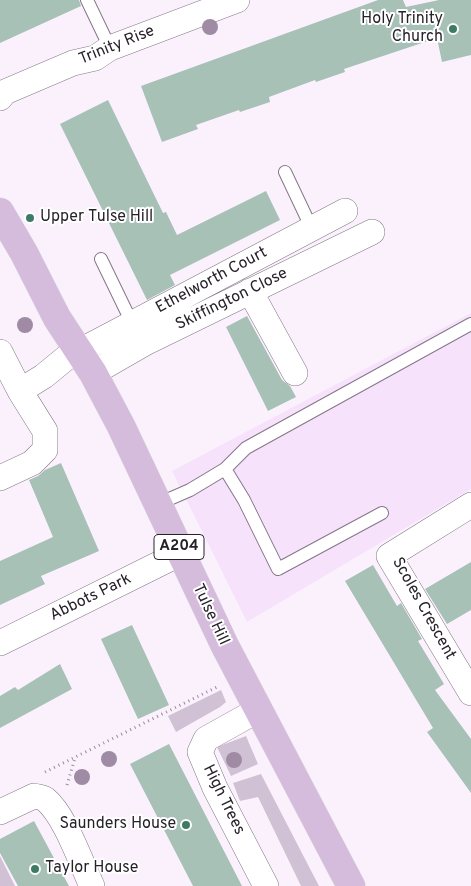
<!DOCTYPE html>
<style>
body{margin:0}
canvas{display:block;background:#fbf1fd}
</style>
<canvas width="471" height="886"></canvas>
<script>
const context = document.querySelector('canvas').getContext('2d');
context.lineJoin = 'round';
function fill(path, color) { context.fillStyle = color; context.fill(path, 'evenodd'); }
function trace(path, color, width, dash) { context.strokeStyle = color; context.lineWidth = width; context.lineCap = dash ? 'butt' : 'round'; context.setLineDash(dash || []); context.stroke(path); }
function drawText(font, color, halo, rows, align = 'center') {
  context.font = font + ' Overpass,sans-serif'; context.lineWidth = 4; context.setLineDash([]); context.textBaseline = 'middle'; context.strokeStyle = halo; context.fillStyle = color; for (const [text, x, y, turn = 0] of rows) {
    context.save(); context.translate(x, y); context.rotate((+turn || 0) * Math.PI / 180); context.textAlign = isNaN(turn) ? turn : align; if (halo) context.strokeText(text, 0, 0); context.fillText(text, 0, 0); context.restore();
  }
}
const built = new Path2D(`
 M471,313V489L247,622L172,471Z`);
const green = new Path2D(`
 M221,690L226,702L220,707L176,732L168,716Z
 M246,736L258,764L231,776L217,747Z
 M261,774L319,886H301L258,797L240,801L233,783Z
 M0,856L15,886H0Z`);
const building = new Path2D(`
 M0,0H79L81,6L0,43Z
 M378,0H403L406,7L439,0H471V55L442,62L437,38L344,69L345,72L316,82L315,80L269,97L270,102L240,112L239,110L196,125L198,129L162,142L141,86Z
 M108,100L163,213L166,212L177,235L266,191L280,220L170,275L175,285L147,300L60,124Z
 M247,316L282,380L290,386L296,397L268,411L226,327Z
 M61,463L99,551L41,576L45,584L0,605V561L53,537L29,480L38,476L45,470Z
 M471,562V610L447,624L425,589Z
 M373,565L397,606L401,603L422,639L418,641L444,684L435,690L471,739V793L427,732L433,728L345,581Z
 M132,625L169,705L138,719L101,639Z
 M60,664L72,689L0,728V696L15,687L18,690Z
 M169,744L242,886H193L130,764Z
 M34,821L69,886H18L0,853V839Z`);
const path = new Path2D(`
 M45,772L217,687
 M67,785L75,758`);
const service = new Path2D(`
 M87,0L110,48
 M285,172L312,229
 M101,259L132,323
 M225,469L244,500L278,569L382,513
 M158,504L190,490L225,469L246,448L471,324`);
const minor = new Path2D(`
 M0,98L5,92L73,63L95,58L110,48L237,0
 M250,291L295,373
 M80,351L345,211
 M0,352L20,391L45,431V450L32,463L0,478
 M93,373L147,342L372,232
 M20,391L44,376L78,348
 M471,505L389,556L471,693
 M0,643L181,553
 M258,710L206,739L200,752L215,788L266,886
 M0,812L34,796C38,797 43,797 45,799C65,815 81,863 92,886`);
const primary = new Path2D(`
 M0,212L24,253L57,318L93,373L121,426L225,646L351,886`);
const trees = [
 [210,27],
 [25,325],
 [109,759],
 [234,760],
 [82,777]
];
const markers = [
 [453,29,5,"#3e7b67"],
 [30,218,5,"#3e7b67"],
 [186,825,5,"#3e7b67"],
 [35,869,5,"#3e7b67"]
];
const shields = [
 [179,547,50]
];
const shieldNames = [
 ["A204",179,547]
];
const poiNames = [
 ["Holy Trinity",443,20],
 ["Church",443,38],
 ["Upper Tulse Hill",40,218,"left"],
 ["Saunders House",176,825],
 ["Taylor House",45,869,"left"]
];
const streetNames = [
 ["Trinity Rise",117,46,-22],
 ["Ethelworth Court",212,281,-28],
 ["Skiffington Close",232,300,-26],
 ["Abbots Park",91,598,-26],
 ["Scoles Crescent",423,609,61],
 ["Tulse Hill",210,615,65],
 ["High Trees",223,800,64]
];
fill(built, '#f7e2fc');
fill(green, '#d0c1d4');
fill(building, '#a7c1b7');
trace(service, '#847687', 14);
trace(minor, '#847687', 26);
trace(primary, '#d8d7d8', 29);
trace(path, '#948d96', 3, [1, 4]);
trace(service, '#fff', 12);
trace(minor, '#fff', 25);
trace(primary, '#d5bbdc', 28);
context.fillStyle = '#9f8ba4';
for (const [x, y] of trees) { context.beginPath(); context.arc(x, y, 8, 0, 2 * Math.PI); context.fill(); }
for (const [x, y, r, color] of markers) { const dot = new Path2D(); dot.arc(x, y, r, 0, 2 * Math.PI); context.fillStyle = color; context.fill(dot); trace(dot, '#fff', 2); }
for (const [x, y, w] of shields) { const box = new Path2D(); box.roundRect(x - w / 2, y - 12.5, w, 25, 4); context.fillStyle = '#fff'; context.fill(box); trace(box, '#272229', 1); }
drawText('bold 15px', '#272229', null, shieldNames);
drawText('16px', '#272229', '#fff', poiNames, 'right');
drawText('16px', '#272229', '#fff', streetNames);
</script>
